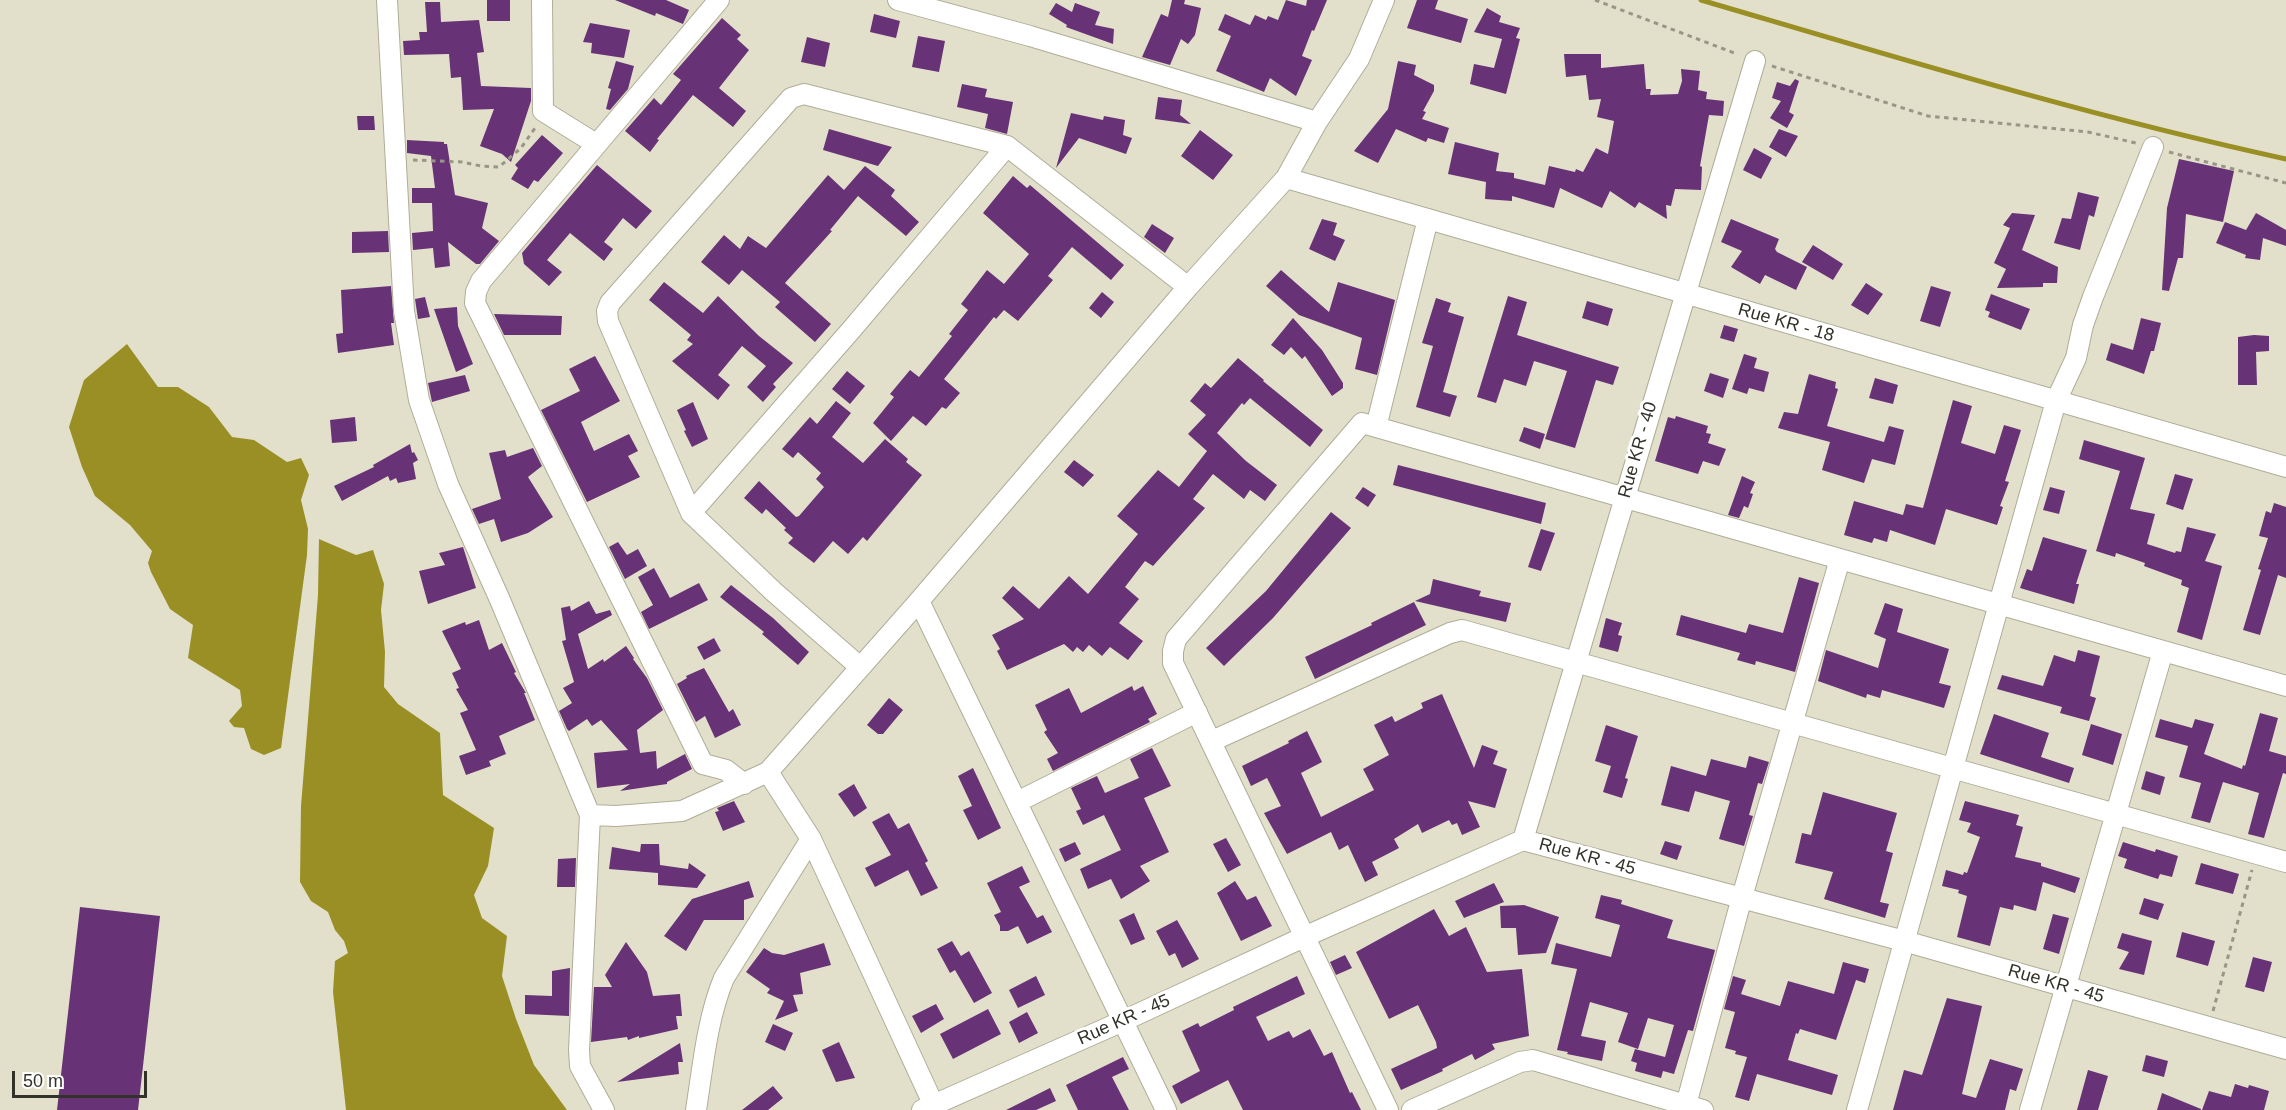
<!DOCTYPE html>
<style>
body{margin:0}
#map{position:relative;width:2286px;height:1110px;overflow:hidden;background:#e2e0ca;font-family:Arial,sans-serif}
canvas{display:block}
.scale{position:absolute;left:12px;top:1071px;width:135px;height:27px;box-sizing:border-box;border:3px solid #33322a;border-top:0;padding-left:8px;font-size:18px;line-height:21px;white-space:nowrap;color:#33322a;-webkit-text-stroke:4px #fff;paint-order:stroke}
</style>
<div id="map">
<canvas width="2286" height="1110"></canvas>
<div class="scale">50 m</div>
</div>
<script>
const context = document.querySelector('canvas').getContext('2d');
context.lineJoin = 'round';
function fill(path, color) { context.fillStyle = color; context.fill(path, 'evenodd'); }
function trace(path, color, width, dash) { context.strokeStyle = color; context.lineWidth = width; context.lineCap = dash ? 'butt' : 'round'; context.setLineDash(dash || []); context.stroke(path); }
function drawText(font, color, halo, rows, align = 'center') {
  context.font = font + ' Arial,sans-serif'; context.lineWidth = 6; context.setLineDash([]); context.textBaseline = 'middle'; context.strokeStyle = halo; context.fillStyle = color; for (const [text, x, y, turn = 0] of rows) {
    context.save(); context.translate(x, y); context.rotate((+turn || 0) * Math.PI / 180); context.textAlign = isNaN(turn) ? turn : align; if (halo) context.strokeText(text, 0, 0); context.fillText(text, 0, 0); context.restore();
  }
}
const water = new Path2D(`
 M127,344L158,387H178L209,407L232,437L254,440L287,462L301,458L309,475L301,500L308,529L307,555L281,748L264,755L251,749L244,728L234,727L229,721L242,706L240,690L188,658L193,625L170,609L151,572L148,563L152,551L130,525L95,496L82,467L69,427L84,380Z
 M319,539L356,555L373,550L384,584L381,610L385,652L384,687L398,704L440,733L443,795L494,828L488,866L474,895L482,918L507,936L502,976L516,1019L534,1065L567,1110H346L333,992L335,961L348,953L344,941L335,930L328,912L311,901L300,882L301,806L318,595Z`);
const stream = new Path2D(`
 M1701,0C1895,57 2088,116 2286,159`);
const building = new Path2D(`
 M487,0H510V21H487Z
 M615,0H666L689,10L683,24L656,13L655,16Z
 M1172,0H1185L1184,4L1201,8L1195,35L1188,44L1181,39L1170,65L1142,57L1161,14L1168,17Z
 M1286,0L1306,6L1307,0H1327L1314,31L1312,30L1302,56L1312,60L1296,96L1270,78L1264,92L1216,71L1231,36L1218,30L1225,14L1250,25L1255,15L1266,20L1268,16L1278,20Z
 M1417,0H1438L1435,9L1468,19L1461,43L1407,28Z
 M425,2H440L441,22L479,20L484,52L477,53L481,86L531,88V101L511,162L502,154L480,146L494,109L463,110L461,77L451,78L449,54L404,55L403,41L420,40L419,32H427Z
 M1056,3L1072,12L1075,3L1100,12L1095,25L1114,29L1113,44L1066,27L1067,25L1049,14Z
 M1487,8L1501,16L1499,22L1520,28L1516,38L1520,39L1506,94L1470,84L1474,64L1494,68L1502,39L1474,32Z
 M874,14L900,21L896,38L870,32Z
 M722,18L741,35L737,39L749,50L719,88L746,111L733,127L693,95L657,139L659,140L650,152L625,131L654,98L661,105L681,80L673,74Z
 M590,23L630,30L624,58L591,53L592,43L583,42Z
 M918,36L945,41L939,72L912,67Z
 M807,37L830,43L825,67L801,62Z
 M1564,54H1601V68L1644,64L1646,89H1651L1650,95L1678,94L1682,81L1681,69L1700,71L1698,90L1707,92L1706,99L1724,101L1723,116L1709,115L1700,166L1702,167L1701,190L1675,189L1671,206L1666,205L1667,219L1639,202L1635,208L1610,191L1602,208L1560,188L1554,208L1512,196V201L1485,199L1486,182L1448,174L1455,142L1499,153L1496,171L1514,173V178L1545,185L1549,166L1575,172L1576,169L1583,172L1596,148L1608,154L1614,121L1597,117L1601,99L1589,100L1586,75L1566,77Z
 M616,61L634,66L628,89L610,110L606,109L611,89L608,88Z
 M1398,61L1416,65L1414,75L1434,85V91L1423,111L1426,112L1422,119L1449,128L1444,143L1428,138L1426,142L1396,129L1378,163L1354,151L1388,109Z
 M1795,79L1799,81L1789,112L1794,115L1787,128L1770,118L1781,101L1772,98L1777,82L1790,86Z
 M962,84L987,89L985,97L1013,102L1007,134L985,128L988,114L957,107Z
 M1158,97L1182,100L1180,115L1191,124L1155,119Z
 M1071,113L1103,120L1104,116L1125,120L1123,135L1132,138L1126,154L1079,138L1056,168Z
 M357,116H374L375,130H358Z
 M829,129L892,147L878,166L823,150Z
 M1779,129L1798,136L1786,157L1769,147Z
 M1200,130L1233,155L1213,180L1181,156Z
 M542,135L563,153L538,182L534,180L528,189L511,179L518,168L515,165Z
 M407,140L444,142V144H447L455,195L488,203L482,228L499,241L480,264H476L448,242L450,266L435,268L433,248L413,250L412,233L433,231L432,203H412V188H435L431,156L407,153Z
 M1754,148L1772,158L1761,179L1743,170Z
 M2179,159L2234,171L2223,222L2186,214L2183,258H2178L2169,291L2162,290L2167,208Z
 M597,165L652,211L636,229L623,218L604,242L613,249L604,261L570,233L547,260L562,272L549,286L524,264L522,253Z
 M865,166L895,190L891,196L919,222L906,236L858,196L830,230L832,231L785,283L831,324L815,342L775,307L780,302L742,270L729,285L701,262L724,235L740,249L748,236L766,248L828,175L844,190Z
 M1013,176L1027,188L1030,185L1124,265L1111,280L1072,247L1048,276L1053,280L1018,321L1004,310L996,319L994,317L944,379L960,393L946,409L942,407L926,426L913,416L891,441L873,423L894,397L890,394L910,370L919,377L952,336L949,334L968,310L961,304L987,270L1004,284L1029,254L983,213Z
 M2078,192L2099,197L2094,217L2089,215L2080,250L2054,243L2062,218L2071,219Z
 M2012,213L2035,215L2022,250L2058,267L2057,283H2043V287L1997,288L2006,269L1994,263L2010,228L2003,225Z
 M2256,213L2286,230V246L2263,238L2260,260L2245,258L2246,255L2216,243L2225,222L2246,230Z
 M1322,219L1337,223L1333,235L1345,240L1335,261L1309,249Z
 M1731,219L1779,239L1775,249L1777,252L1807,267L1796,290L1765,275L1760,284L1731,267L1742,251L1721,242Z
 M1152,224L1174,238L1165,253L1144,237Z
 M388,231L389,252L352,253V232Z
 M1813,245L1843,264L1833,280L1802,262Z
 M1281,270L1329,312L1338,282L1395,300L1377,375L1355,369L1362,338L1299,315L1266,286Z
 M664,282L703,313L718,296L759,336L793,363L773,384L776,387L763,402L747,387L766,366L742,346L718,375L730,385L718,400L672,361L693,344L687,340L691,335L649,300Z
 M1866,283L1883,294L1868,315L1851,305Z
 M391,286L394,323H391L394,345L338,353L336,334L343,333L341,290Z
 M1931,286L1951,292L1940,327L1920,321Z
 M1102,292L1114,302L1101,318L1089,308Z
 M1991,294L2030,309L2021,330L1988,317L1990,312L1985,310Z
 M1508,296L1527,302L1517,335L1619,367L1613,385L1596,380L1575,448L1545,439L1567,371L1534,361L1526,386L1504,379L1496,403L1477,397Z
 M425,297L430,317L418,319L415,299Z
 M1436,298L1451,303L1448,312L1464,317L1443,392L1457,396L1450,417L1416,407L1433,346L1422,343Z
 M1587,301L1613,309L1608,326L1582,318Z
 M457,307L458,326L473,364L456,372L434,309Z
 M494,314L562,316L561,335H504Z
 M1293,318L1322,350L1343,383V388L1332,396L1305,356L1302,359L1291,347L1284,355L1271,345Z
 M2141,318L2161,323L2154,351H2151L2144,374L2106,360L2111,343L2133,350Z
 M1724,325L1738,329L1734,342L1720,338Z
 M2254,335L2269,336V351L2256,352L2257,385H2238V337Z
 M1744,354L1757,358L1754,368L1769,372L1764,392L1749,388L1747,394L1732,389Z
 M595,356L620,401L581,422L594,451L629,434L638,451L628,456L640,477L587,502L541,410L580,391L569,369Z
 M1238,358L1264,380L1263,381L1323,430L1310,447L1250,398L1244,405L1242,403L1217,433L1246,461L1277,485L1265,501L1250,490L1244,499L1213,474L1193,499L1205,508L1153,566L1145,561L1125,587L1139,599L1119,623L1143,641L1128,660L1110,647L1102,656L1089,645L1083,652L1077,647L1073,652L1064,644L1007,670L997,651L1000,649L992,635L1024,619L1002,598L1013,586L1039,609L1069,576L1088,594L1138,534L1117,516L1158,470L1179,487L1207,451L1188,434L1206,415L1190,401L1205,383L1211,388Z
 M847,371L865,386L850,404L832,389Z
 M1710,373L1729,379L1723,398L1704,391Z
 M1809,374L1836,382L1835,388L1838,389L1827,426L1884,442L1889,426L1904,430L1895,465L1872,459L1864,483L1822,470L1830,442L1778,428L1784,412L1798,414Z
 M465,375L470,391L432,402L428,383Z
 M1875,378L1898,385L1893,404L1869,398Z
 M1953,400L1972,406L1961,443L1995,454L2004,425L2021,430L2005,481L2009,482L2000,506L2003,507L1997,525L1946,509L1935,545L1890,530L1887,542L1874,538L1872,543L1844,535L1854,501L1903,515L1906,504L1923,508Z
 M836,401L851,413L832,437L863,463L885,439L908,459L906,462L922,475L867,541L863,537L848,554L833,541L814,563L788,543L793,538L784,530L786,528L766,509L762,514L744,498L759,481L796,517L799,516L824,487L816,479L821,473L798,452L793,458L782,449L810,417L817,424Z
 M693,402L708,439L692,447L684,431L686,430L677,410Z
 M1676,416L1708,426L1706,433L1711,434L1708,443L1726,449L1719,466L1703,461L1698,474L1655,461L1668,417L1675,419Z
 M355,417L357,441L332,443L330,420Z
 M1524,427L1545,434L1540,449L1519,441Z
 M2084,440L2145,458L2130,509L2155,514L2147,544L2175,553L2176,551L2181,552L2187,527L2216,534L2205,561L2222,566L2202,640L2177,632L2189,588L2181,585L2182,580L2144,566L2145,563L2116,553L2115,557L2096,551L2120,471L2079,459Z
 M410,444L412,453L414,452L418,460L413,463L416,479L398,483L396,478L390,481L388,476L342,501L334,486L374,467L373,465Z
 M533,448L542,466L528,477L553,517L528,533L501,542L494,519L479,524L472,509L501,499L489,453L505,450L507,457Z
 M1074,460L1094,475L1083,487L1064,472Z
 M1398,465L1546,503L1541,524L1393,485Z
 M2175,474L2193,479L2183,510L2166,504Z
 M1742,476L1755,482L1750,493L1753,494L1748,508L1744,506L1739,518L1728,515Z
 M1363,487L1376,495L1368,507L1355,498Z
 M2050,487L2065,491L2059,514L2043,510Z
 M2274,503L2286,507V578L2278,575L2260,635L2243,630L2261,570L2258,569L2268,538L2259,536L2266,511L2271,513Z
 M1331,512L1351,528L1273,618L1224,666L1206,648L1266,591Z
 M1541,529L1555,533L1541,571L1528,567Z
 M2043,537L2087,550L2076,584H2079L2074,604L2020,588L2027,569L2032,571Z
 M618,542L627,555L638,549L647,566L625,579L609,547Z
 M463,547L476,588L428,604L419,571L445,565L439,553Z
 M654,568L670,598L699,583L708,600L649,629L641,612L653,605L638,577Z
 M1799,577L1819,583L1795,672L1756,661L1755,665L1737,660L1740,653L1676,635L1681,615L1746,633L1749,624L1783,633Z
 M1433,579L1481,591L1479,596L1511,603L1506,622L1415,601L1430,594Z
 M731,585L773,618L809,652L798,665L762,634L764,632L720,597Z
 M589,601L596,614L610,610L612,615L578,634L588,669L603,659L604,662L626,646L634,658L633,659L647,678L663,710L637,730L640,753L656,751L657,769L685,754L692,769L667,782V784L620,791L630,784L597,788L594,753L628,750L601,720L592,726L587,719L569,731L567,729L559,711L572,703L563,688L574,682L562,641L566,640L561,608L570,606L571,611Z
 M1414,602L1426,625L1315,679L1305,657L1372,625L1371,623Z
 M1885,603L1903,609L1897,632L1949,649L1939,683L1951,686L1944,708L1882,690L1880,698L1867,694L1866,698L1818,681L1826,650L1878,668L1886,639L1874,634Z
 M1606,618L1622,623L1618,635L1622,636L1618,652L1599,647Z
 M479,620L489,650L502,643L516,672L514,673L526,693H524L535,720L499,736L506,754L489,761L491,766L466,775L459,756L476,750L460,713L468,710L456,689L459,688L452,673L461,669L442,631L465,622L466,625Z
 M714,638L721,651L704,660L697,647Z
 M2078,650L2100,656L2090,696L2096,698L2089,721L2060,713L2062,707L1997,689L2002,675L2043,686L2054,655L2075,662Z
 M704,668L729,712L733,709L741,725L715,738L705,716L696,722L677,684L687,678L686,676Z
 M1132,686L1134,691L1143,686L1157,714L1148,719L1150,722L1053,771L1047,759L1058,753L1044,732L1047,730L1035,705L1069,688L1081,713Z
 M1442,694L1474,768L1482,745L1498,751L1493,764L1507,769L1495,808L1468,801L1480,827L1462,835L1457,823L1452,825L1449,820L1422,833L1418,824L1394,839L1399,848L1372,862L1378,875L1365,882L1348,845L1339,850L1331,832L1287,854L1264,813L1281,806L1267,778L1251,786L1242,766L1289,743L1288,741L1307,731L1322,762L1301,773L1321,817L1374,790L1363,769L1389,755L1374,725L1392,716L1395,722L1423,708L1421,703Z
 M889,698L903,710L883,734H878L867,725Z
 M2260,713L2278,718L2269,751L2286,756V774L2283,773L2264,838L2248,834L2259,793L2223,782L2210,823L2191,818L2201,783L2179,777L2188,746L2155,737L2160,719L2192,728L2195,719L2214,724L2204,754L2242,769L2243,765L2245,766Z
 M1994,714L2049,733L2041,757L2074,768L2069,783L1980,754Z
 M2091,724L2122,734L2113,765L2082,755Z
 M1606,725L1638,736L1625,778L1628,779L1622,798L1603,792L1611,766L1595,761Z
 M1152,748L1171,786L1144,798L1169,852L1140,866L1150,881L1121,899L1111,879L1088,889L1080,869L1121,850L1104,815L1083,825L1076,811L1081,809L1071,788L1097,776L1105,793L1139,778L1130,759Z
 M1749,756L1769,762L1762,784L1758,783L1749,815L1753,816L1744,846L1719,839L1730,801L1695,791L1689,812L1661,805L1671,766L1706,776L1711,759L1746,768Z
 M973,768L1001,828L978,840L963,810L972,806L958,776Z
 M2146,771L2165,777L2160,795L2141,789Z
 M854,784L867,808L854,817L838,794Z
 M1823,792L1897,813L1886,851L1893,853L1880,902L1889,904L1885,918L1824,899L1833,872L1795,863L1802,833L1811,835Z
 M734,801L745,822L723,831L715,812L719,811L717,808Z
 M1965,801L2019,815L2016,825L2023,827L2015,857L2041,863V866L2080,878L2075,893L2043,882L2036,911L2014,905L2013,910L2000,907L1990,946L1957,937L1967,896L1958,893L1959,890L1942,886L1946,870L1963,875L1964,872L1967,873L1980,837L1967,832L1971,823L1959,820Z
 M889,813L898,829L909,823L928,861L925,863L938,888L921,896L908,870L875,887L865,868L891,855L872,822Z
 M1226,838L1241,865L1228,872L1213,844Z
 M1665,841L1682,846L1677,860L1660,854Z
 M1075,842L1081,854L1065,862L1059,849Z
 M2123,842L2155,852L2156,849L2178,856L2172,877L2160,874L2158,879L2124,868L2127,859L2118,856Z
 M641,844H659L660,865L688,869L689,863L706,875L697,888L658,885V873L609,869L612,847L640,852Z
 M576,858L575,887H557L558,859Z
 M2201,863L2239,874L2233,894L2195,884Z
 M1022,866L1030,882L1019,887L1037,918L1043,915L1052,932L1027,944L1018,926L1008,931H1000V926L994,915L1001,912L987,883Z
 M749,881L754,897L744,900V920H704L686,951L664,936L692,899Z
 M1235,881L1247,900L1256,896L1272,926L1241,941L1217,893Z
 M1494,883L1504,902L1464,918L1455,901Z
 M1601,895L1622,900L1621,904L1673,920L1667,938L1715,950L1693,1031L1688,1030L1674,1074L1663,1071L1661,1078L1635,1071L1637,1063L1631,1061L1635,1049L1665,1057L1674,1025L1648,1018L1638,1049L1618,1042L1628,1013L1590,1002L1581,1036L1606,1041L1602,1061L1567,1054L1568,1052L1557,1050L1577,969L1551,964L1556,943L1611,957L1620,925L1595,918Z
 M2144,898L2164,904L2158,920L2139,914Z
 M1524,905L1559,917L1546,953L1518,955L1516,928H1501L1500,906Z
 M80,907L160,916L138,1110H57Z
 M1434,909L1449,936L1466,927L1487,972L1522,969L1529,1036L1492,1044L1495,1049L1475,1060L1472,1054L1442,1069L1443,1071L1401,1090L1391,1069L1437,1048L1436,1042L1418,1005L1389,1019L1356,952Z
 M1134,913L1145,939L1131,945L1119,920Z
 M2053,914L2069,918L2059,954L2043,949Z
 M1177,920L1199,959L1182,968L1175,953L1169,956L1156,931Z
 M2182,932L2215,941L2208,966L2176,957Z
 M2122,933L2152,941L2144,975L2119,969L2129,952L2117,948Z
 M952,941L961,956L969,951L992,993L974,1003L955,970L950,973L937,949Z
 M626,942L647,972L653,996L680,994L682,1016H676L678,1029L639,1038V1036L628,1040L627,1037L591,1042L594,987H612L605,975Z
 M824,943L831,965L800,973L803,994L793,995L798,1011L775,1020L784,1001L767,993L770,989L746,972L764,948L772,953L784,955Z
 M1345,955L1352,968L1336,975L1330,962Z
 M2253,957L2272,962L2264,992L2245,987Z
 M1843,962L1869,969L1865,983L1856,980L1836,1040L1800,1029L1798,1034L1796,1033L1788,1060L1838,1075L1832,1095L1757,1074L1749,1101L1735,1097L1747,1057L1735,1054L1736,1051L1725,1048L1735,1012L1724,1009L1733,976L1746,980L1741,994L1780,1006L1788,981L1834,994Z
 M570,968L569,1016L525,1014V995L552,996V971Z
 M1036,976L1045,995L1018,1008L1009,990Z
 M1297,976L1305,994L1256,1017L1268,1041L1289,1031L1293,1038L1310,1029L1324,1056L1332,1052L1350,1093L1352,1092L1361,1110H1243L1228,1080L1181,1104L1172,1086L1200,1071L1182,1031L1198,1023L1200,1027L1234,1010L1233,1007Z
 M1947,998L1982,1006L1962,1094L1976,1098L1990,1059L2023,1069L2016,1091L2010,1089L2005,1110H1893L1904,1070L1922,1075Z
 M936,1004L944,1019L921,1033L912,1016Z
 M988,1009L1001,1034L953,1059L940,1034Z
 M1027,1012L1038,1033L1019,1043L1009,1022Z
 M773,1024L793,1033L785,1051L765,1042Z
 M839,1042L855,1078L836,1082L822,1050Z
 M680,1043L683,1062H678L679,1074L617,1082Z
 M2146,1055L2168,1061L2164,1077L2142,1071Z
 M1123,1057L1129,1069L1112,1077L1129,1110H1078L1066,1085Z
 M2088,1070L2108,1076L2098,1110H2077Z
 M2235,1084L2248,1088L2249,1085L2269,1091L2264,1110H2202L2209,1091L2231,1097Z
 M773,1086L783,1098L768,1110H742Z
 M1050,1088L1056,1101L1036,1110H1006Z
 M2162,1093L2201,1109V1110H2157Z`);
const path = new Path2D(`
 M1595,0L1737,54
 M1772,66L1928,116L2088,132L2136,143
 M2169,152L2286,183
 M413,160L462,162L481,166L499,167L521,148L535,128
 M2213,1011L2252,870`);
const minor = new Path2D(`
 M387,0L404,311L419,400L448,484L500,600L590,815L579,1050L580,1066L604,1110
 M542,0L543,111L596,144
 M719,0L481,281L476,292L475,303L703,764L726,770L744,784
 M898,0L1030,36L1317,122
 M1286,178L2286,467
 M1376,427L1428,219
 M691,513L852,329L1007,146
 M919,601L1166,1110
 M860,667L774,592L691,513L608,321L607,311L610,303L791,98L804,94L1007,146L1188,287
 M1212,741L1450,633L1462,630L2286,862
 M768,772L811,839L936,1110
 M1017,802L1197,712
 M590,815L616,816L682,811L768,772L919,601L1188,287L1286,178L1317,122L1359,59L1384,0
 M1523,840L1755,61
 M1686,1105L1742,897L1840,559
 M696,1110C703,1066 707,1019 724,978L811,839
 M922,1110L1123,1021L1304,937L1523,840L1904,941L2286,1049
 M1388,1110L1173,663V651L1176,639L1362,423L2286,686
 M1412,1110L1520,1062L1533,1060L1703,1110
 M1857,1110L2056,401L2076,358L2083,325L2093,297L2153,147
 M2030,1110L2163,651`);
const streetNames = [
 ["Rue KR - 18",1786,323,16],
 ["Rue KR - 40",1638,450,-74],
 ["Rue KR - 45",1587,857,15],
 ["Rue KR - 45",2056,984,16],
 ["Rue KR - 45",1124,1020,-24]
];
fill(water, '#998f25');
trace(stream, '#998f25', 5);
fill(building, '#683276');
trace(minor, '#afad98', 22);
trace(path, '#989686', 3, [4.5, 4.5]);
trace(minor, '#fff', 20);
drawText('18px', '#33322a', '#fff', streetNames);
</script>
